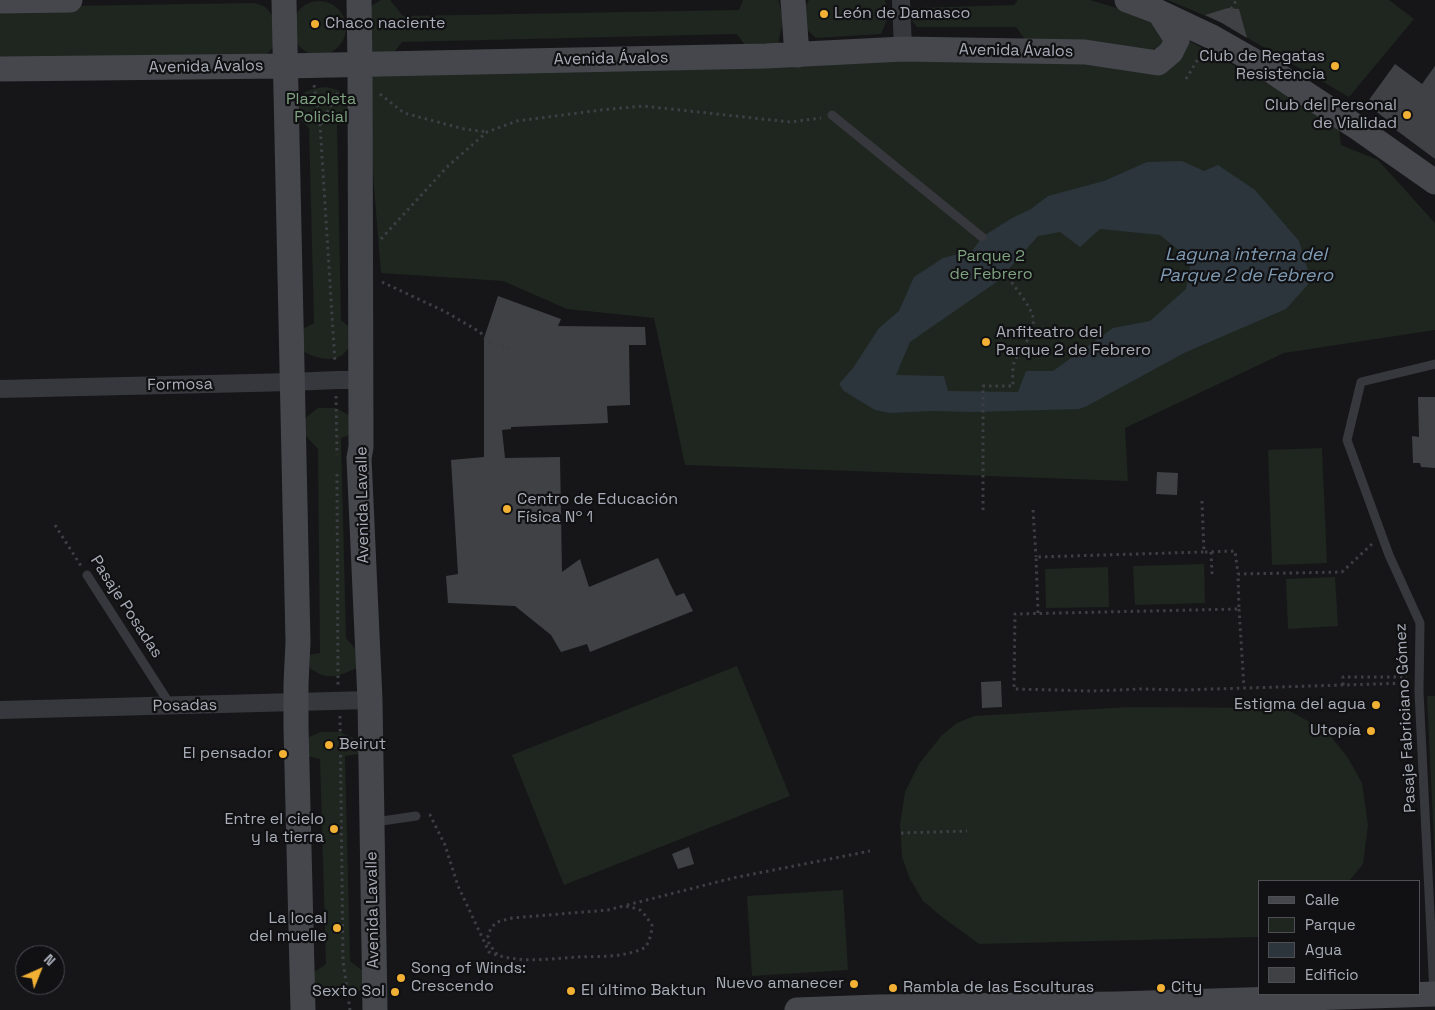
<!DOCTYPE html>
<meta charset="utf-8">
<style>
body{margin:0}
#map{position:relative;width:1435px;height:1010px;overflow:hidden;background:#161618;font-family:"Space Grotesk",sans-serif}
canvas{display:block}
.legend{position:absolute;left:1258px;top:880px;width:162px;height:115px;box-sizing:border-box;background:#111113;border:1px solid #4d4f55;margin:0;padding:6px 9px;list-style:none;font-size:15px;color:#a8adb8}
.legend li{display:flex;align-items:center;gap:10px;height:25px}
.legend b{width:25px;border:1px solid #4d4f55}
.north{position:absolute;left:15px;top:945px;width:50px;height:50px;box-sizing:border-box;background:#111113;border:1px solid #4d4f55;border-radius:50%;rotate:44deg;font-size:14px;font-weight:700;line-height:20px;text-align:center;color:#a8adb8}
.north::after{content:'';display:block;margin:auto;width:18px;height:22px;background:#f2b134;clip-path:polygon(50% 0,100% 100%,50% 72%,0 100%)}
</style>
<div id="map">
<canvas width="1435" height="1010"></canvas>
<ul class="legend">
<li><b style="height:6px;background:#45474d"></b>Calle</li>
<li><b style="height:14px;background:#1e261f"></b>Parque</li>
<li><b style="height:14px;background:#2c353c"></b>Agua</li>
<li><b style="height:14px;background:#404145"></b>Edificio</li>
</ul>
<div class="north">N</div>
</div>
<script>
const context = document.querySelector('canvas').getContext('2d');
context.lineJoin = 'round';
function fill(path, color) { context.fillStyle = color; context.fill(path, 'evenodd'); }
function trace(path, color, width, dash) { context.strokeStyle = color; context.lineWidth = width; context.lineCap = dash ? 'butt' : 'round'; context.setLineDash(dash || []); context.stroke(path); }
function drawText(font, color, halo, rows, align = 'center') {
  context.font = font + ' "Space Grotesk",sans-serif'; context.lineWidth = 4.5; context.setLineDash([]); context.textBaseline = 'middle'; context.strokeStyle = halo; context.fillStyle = color; for (const [text, x, y, turn = 0] of rows) {
    context.save(); context.translate(x, y); context.rotate((+turn || 0) * Math.PI / 180); context.textAlign = isNaN(turn) ? turn : align; if (halo) context.strokeText(text, 0, 0); context.fillText(text, 0, 0); context.restore();
  }
}
const green = new Path2D(`
 M381,0H390L403,16L739,10L743,0H777L779,1L783,21L778,44L747,48L737,34L402,42L391,56L373,57L364,46L371,6Z
 M809,0H885L888,17L881,34L816,38L804,27L802,12Z
 M1018,0H1090L1150,18L1164,42L1150,52L1026,41L1016,27H917L910,18L914,8L1014,5Z
 M1168,0H1389L1414,19L1349,97L1222,23Z
 M292 28a27 27 0 1 1 54 0a27 27 0 1 1-54 0Z
 M254,3C258,4 262,5 265,7C277,16 281,41 269,52C267,54 261,55 258,57L0,61V7Z
 M1184,38L1311,108L1339,128L1341,145L1378,160L1435,223V330L1284,353L1125,428L1128,481L685,465L654,318L567,309L503,281L381,273L365,76L1079,54L1165,70Z
 M326,87L338,90L348,102L349,124L337,125L341,320L354,331C353,336 352,342 349,347C338,367 315,358 299,349L297,332L314,323L309,128L296,116C298,92 303,90 326,87Z
 M318,408H336L354,418V434L341,438L346,638L358,652V667C340,676 328,682 310,668L309,655L320,653L318,449L304,434V419Z
 M1322,448L1327,563L1272,565L1268,450Z
 M1204,564L1205,603L1135,605L1133,566Z
 M1108,567L1109,607L1046,608L1045,569Z
 M1335,577L1338,626L1288,629L1286,579Z
 M737,666L790,796L564,885L512,755Z
 M1427,696H1435V863Z
 M1130,707L1284,708L1308,721L1329,734L1348,758L1362,783L1368,825L1363,864L1349,881H1259V937L979,944L942,917L923,901L910,879L902,857L900,825L905,792L919,764L942,735L957,723L974,716Z
 M321,732H340L360,741L359,754L345,756L350,961L364,972L363,989L349,997H326L314,993L313,973L326,964L320,759L303,755L304,739Z
 M843,890L848,970L752,976L747,896Z`);
const water = new Path2D(`
 M1182,161L1204,171L1218,165L1255,190L1299,241L1311,281L1286,309L1184,353L1087,406L1079,409L975,412L932,411L890,413L875,410L844,391L839,384L853,368L879,328L899,311L914,277L943,258L973,250L982,237L1012,218L1031,209L1048,196L1104,181L1147,162ZM1100,229L1160,235L1191,260L1186,289L1150,321L1113,328L1053,371H1026L1018,392L948,391L944,376L896,375L910,342L998,281L1038,236L1060,232L1080,247Z`);
const building = new Path2D(`
 M1228,8L1239,9L1247,38L1222,23L1205,15Z
 M1395,64L1422,84L1435,66V159L1392,127L1394,125L1366,104Z
 M498,296L561,319L558,326L645,327L646,345H629L630,405L607,406L608,423L511,427V429L502,430L505,458L560,457L562,572L580,559L589,587L658,558L676,596L684,593L693,611L590,652L587,644L561,652L551,635L515,606L448,603L446,576L458,574L451,460L484,457V338Z
 M1418,397H1435V468L1421,467L1420,463H1413L1412,436L1419,437Z
 M1157,472L1178,473L1177,495L1156,494Z
 M1001,681L1002,707L982,708L981,682Z
 M689,847L694,864L678,869L672,854Z`);
const path = new Path2D(`
 M1224,20L1236,1L1234,0
 M1186,79L1201,54
 M314,85L320,124L335,363
 M380,94L404,113L464,129L487,132
 M321,124L339,90
 M381,239L448,166L487,132L517,121L601,110L643,106L790,122L821,118
 M382,282L444,311L480,332L489,342L514,350
 M336,396L337,455
 M337,474L338,685
 M1202,501L1204,552L1235,551L1238,574
 M983,510V386H1013C1013,379 1012,369 1014,363C1020,347 1036,336 1033,317C1031,307 1014,286 1008,277
 M1033,510L1036,557
 M55,525L81,566
 M1372,544L1342,572L1238,574L1239,609L1015,614L1014,689L1093,691L1142,689L1182,690L1408,683
 M1211,552L1212,574
 M1239,609L1244,687
 M1038,613L1036,557L1204,552
 M1343,685V677H1407
 M340,716L343,961L350,1010
 M429,815H430L445,845L458,886L489,952C517,964 547,959 577,957C600,956 625,958 646,947L651,935L652,925L645,915L640,910L631,907L623,906L608,910L512,918L497,922L491,928L488,936L489,944L499,957
 M901,833L967,831
 M627,905L733,878L870,851`);
const lane = new Path2D(`
 M832,115L982,237
 M87,575L171,706
 M375,822L416,816
 M1434,993L1419,692L1420,623L1389,555L1347,440L1361,382L1435,364`);
const street = new Path2D(`
 M901,0L903,49
 M0,389L292,382L337,380H360
 M0,710L370,700`);
const secondary = new Path2D(`
 M284,0L298,642L296,684V727L303,1010
 M359,0L360,64L361,447L359,458L370,700L375,1010
 M793,0L797,55
 M1127,0L1159,12L1212,37L1270,70L1358,128L1435,182
 M0,1L70,0
 M0,69L285,66L766,56L903,49L1085,52L1158,63L1171,52L1177,40L1159,12
 M797,1010L878,1007L1117,1004L1435,994`);
const markers = [
 [824,14,5,"#f2b134"],
 [315,24,5,"#f2b134"],
 [1335,66,5,"#f2b134"],
 [1407,115,5,"#f2b134"],
 [986,342,5,"#f2b134"],
 [507,509,5,"#f2b134"],
 [1376,705,5,"#f2b134"],
 [1371,731,5,"#f2b134"],
 [329,745,5,"#f2b134"],
 [283,754,5,"#f2b134"],
 [334,829,5,"#f2b134"],
 [337,928,5,"#f2b134"],
 [401,978,5,"#f2b134"],
 [854,984,5,"#f2b134"],
 [893,988,5,"#f2b134"],
 [1161,988,5,"#f2b134"],
 [571,991,5,"#f2b134"],
 [395,992,5,"#f2b134"]
];
const poiNames = [
 ["León de Damasco",834,14],
 ["Chaco naciente",325,24],
 ["Club de Regatas",1325,57,"right"],
 ["Resistencia",1325,75,"right"],
 ["Club del Personal",1397,106,"right"],
 ["de Vialidad",1397,124,"right"],
 ["Anfiteatro del",996,333],
 ["Parque 2 de Febrero",996,351],
 ["Centro de Educación",517,500],
 ["Física Nº 1",517,518],
 ["Estigma del agua",1366,705,"right"],
 ["Utopía",1361,731,"right"],
 ["Beirut",339,745],
 ["El pensador",273,754,"right"],
 ["Entre el cielo",324,820,"right"],
 ["y la tierra",324,838,"right"],
 ["La local",327,919,"right"],
 ["del muelle",327,937,"right"],
 ["Song of Winds:",411,969],
 ["Crescendo",411,987],
 ["Nuevo amanecer",844,984,"right"],
 ["Rambla de las Esculturas",903,988],
 ["City",1171,988],
 ["El último Baktun",581,991],
 ["Sexto Sol",385,992,"right"]
];
const streetNames = [
 ["Avenida Ávalos",1016,51,1],
 ["Avenida Ávalos",611,59,-1],
 ["Avenida Ávalos",206,67,-1],
 ["Formosa",180,385,-1],
 ["Avenida Lavalle",363,505,-91],
 ["Pasaje Posadas",126,607,57],
 ["Posadas",185,706,-1],
 ["Pasaje Fabriciano Gómez",1406,718,-93],
 ["Avenida Lavalle",373,910,-91]
];
const parkNames = [
 ["Plazoleta",321,100],
 ["Policial",321,118],
 ["Parque 2",991,257],
 ["de Febrero",991,275]
];
const waterNames = [
 ["Laguna interna del",1246,255],
 ["Parque 2 de Febrero",1246,276]
];
fill(green, '#1e261f');
fill(water, '#2c353c');
fill(building, '#404145');
trace(path, '#3d3f44', 3, [2.5, 4]);
trace(lane, '#37383d', 9);
trace(street, '#37383d', 18);
trace(secondary, '#45474d', 25);
for (const [x, y, r, color] of markers) { const dot = new Path2D(); dot.arc(x, y, r, 0, 2 * Math.PI); context.fillStyle = color; context.fill(dot); trace(dot, '#111113', 2); }
drawText('16px', '#a8adb8', '#111113', poiNames, 'left');
drawText('16px', '#a8adb8', '#111113', streetNames);
drawText('16px', '#7fa381', '#111113', parkNames);
drawText('italic 18px', '#7f9bb3', '#111113', waterNames);
</script>
